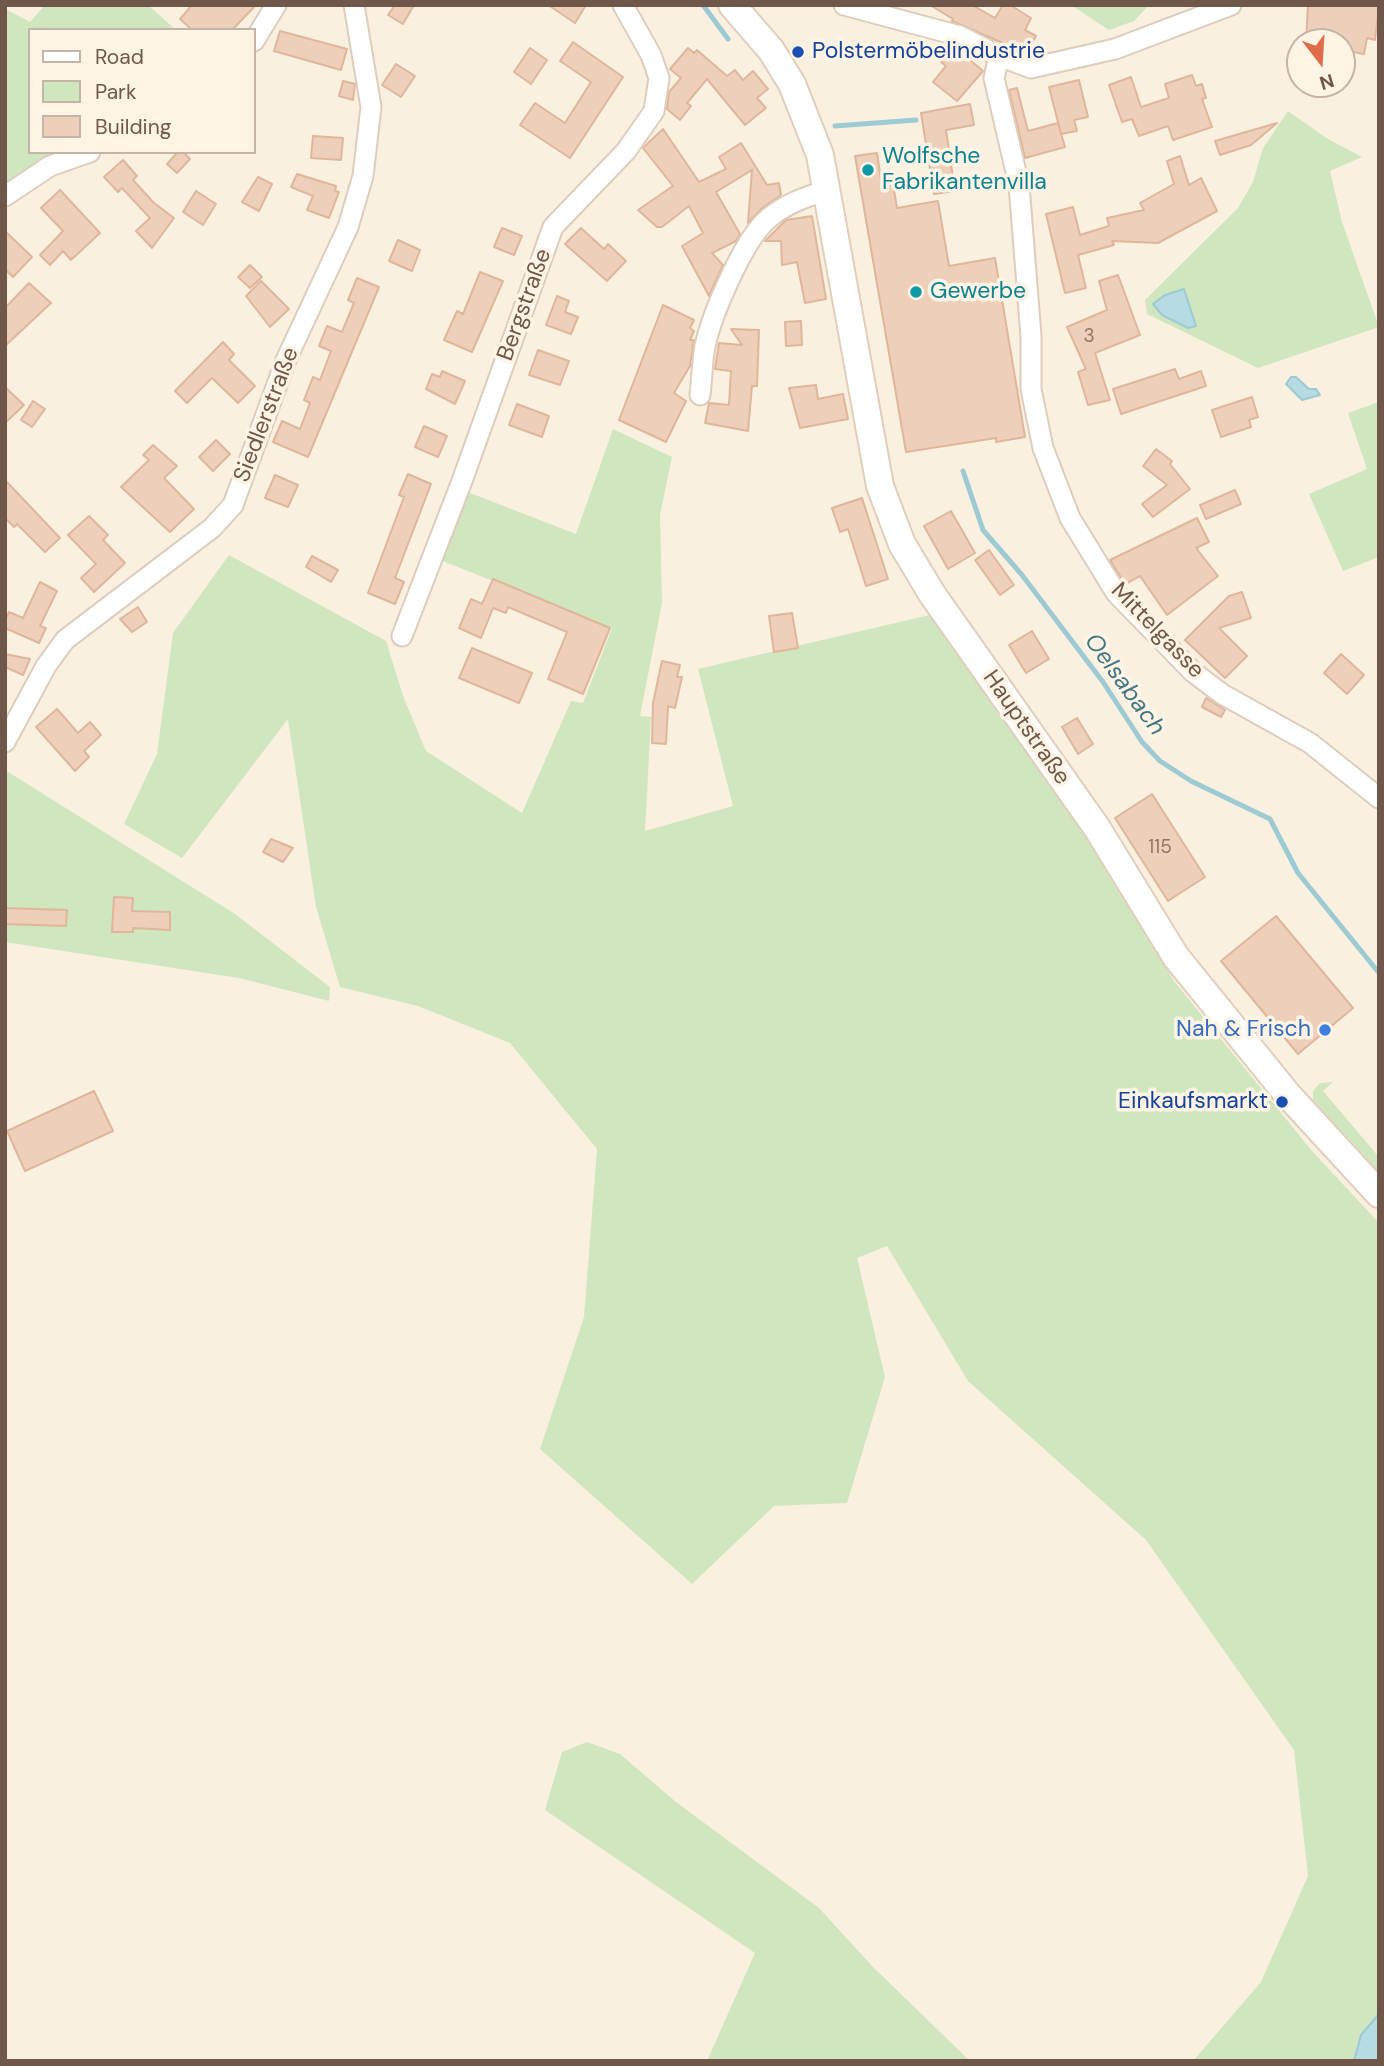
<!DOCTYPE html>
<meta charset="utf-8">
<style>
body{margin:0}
#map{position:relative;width:1384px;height:2066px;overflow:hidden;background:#faf0df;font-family:"DM Sans",sans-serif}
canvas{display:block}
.frame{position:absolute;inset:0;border:7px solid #6f5749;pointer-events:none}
.legend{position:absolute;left:28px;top:28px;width:228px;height:126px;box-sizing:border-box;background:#fef4e5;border:2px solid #c5b5a7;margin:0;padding:9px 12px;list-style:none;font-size:21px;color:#6f5749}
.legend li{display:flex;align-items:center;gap:14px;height:35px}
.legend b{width:35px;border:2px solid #c5b5a7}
.north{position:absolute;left:1286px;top:28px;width:70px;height:70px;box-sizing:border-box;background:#fef4e5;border:2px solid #c5b5a7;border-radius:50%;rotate:163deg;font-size:19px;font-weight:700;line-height:28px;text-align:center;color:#6f5749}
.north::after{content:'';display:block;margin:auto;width:24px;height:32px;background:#df6d4a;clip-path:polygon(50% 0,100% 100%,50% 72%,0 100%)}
</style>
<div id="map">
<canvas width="1384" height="2066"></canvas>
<div class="frame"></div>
<ul class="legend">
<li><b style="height:9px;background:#fff"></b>Road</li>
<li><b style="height:19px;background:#cfe6bf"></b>Park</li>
<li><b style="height:19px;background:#eecfb9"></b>Building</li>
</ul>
<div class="north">N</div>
</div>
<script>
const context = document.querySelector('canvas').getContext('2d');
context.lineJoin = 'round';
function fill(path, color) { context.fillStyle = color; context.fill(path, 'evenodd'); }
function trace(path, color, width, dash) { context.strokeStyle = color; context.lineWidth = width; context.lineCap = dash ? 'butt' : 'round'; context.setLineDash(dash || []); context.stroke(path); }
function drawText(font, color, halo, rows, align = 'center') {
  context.font = font + ' "DM Sans",sans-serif'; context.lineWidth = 7; context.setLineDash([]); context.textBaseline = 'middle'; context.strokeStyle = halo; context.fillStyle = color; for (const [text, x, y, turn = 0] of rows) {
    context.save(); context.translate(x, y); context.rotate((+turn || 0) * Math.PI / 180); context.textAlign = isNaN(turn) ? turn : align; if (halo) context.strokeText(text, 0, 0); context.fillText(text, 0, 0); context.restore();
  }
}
const green = new Path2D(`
 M45,5H148L176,30H30V152H76L18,174L5,183V9L30,22Z
 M1071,5H1149L1134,21L1109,30Z
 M1288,111L1328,139L1362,157L1330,171L1342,222L1379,327L1258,368L1147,314L1145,300L1238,208L1253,182L1263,148Z
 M1379,402V557L1343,571L1309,494L1367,469L1348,413Z
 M613,429L672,457L660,515L662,603L640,716L651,717L645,831L733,806L698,669L934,614L1097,844L1121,894L1174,981L1312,1151L1379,1223V2014L1361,2035L1354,2061H1193L1261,1982L1308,1876L1294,1750L1146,1540L968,1381L887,1246L857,1258L885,1377L847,1503L774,1506L692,1584L540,1449L584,1317L597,1149L510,1043L418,1006L340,987L316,907L288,719L182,858L124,824L157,754L173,633L229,555L386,641L403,696L426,751L522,813L571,701L583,703L612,628L440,560L465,491L576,534Z
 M5,770L235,914L330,987L329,1001L239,978L5,942Z
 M1333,1082L1323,1091L1379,1157V1172L1313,1100V1091L1320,1083Z
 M587,1742L620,1754L676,1802L819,1908L873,1967L970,2061H707L755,1953L545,1810L562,1752Z`);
const water = new Path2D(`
 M1184,289L1196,326L1188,328L1162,315L1153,304L1165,295Z
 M1291,377H1296L1309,389H1316L1320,395L1302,400L1286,384Z
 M1379,2014V2061H1354L1361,2035Z`);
const stream = new Path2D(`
 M703,5L728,39
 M835,126L916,120
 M963,471L983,530L1022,575L1103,682L1142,742L1160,761L1191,781L1270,819L1298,873L1379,973`);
const building = new Path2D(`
 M192,5H256L232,30H192L180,19Z
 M395,5H414L403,24L388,15Z
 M548,5H586L575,23Z
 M930,5H972L995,18L1003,5H1010L1031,18L1025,30L1036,36L1026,53L952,21L953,19Z
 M1308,5H1379L1375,40L1367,38L1364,54L1342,50V42H1306Z
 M280,31L347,49L341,70L274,51Z
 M573,42L623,77L570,158L520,125L535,103L565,123L591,82L560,61Z
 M954,47L972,56L970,60L983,71L957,101L933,82L946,66L941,62Z
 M530,48L547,60L531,84L514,72Z
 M688,48L694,53L697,50L727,76L735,70L743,80L753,71L768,89L757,98L766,108L745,125L707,79L687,103L691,106L680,120L667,109L669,92L681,78L670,69Z
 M396,64L415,76L401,97L382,85Z
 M1192,75L1196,86L1202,84L1206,98L1202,99L1212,127L1173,140L1168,126L1139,136L1132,119L1122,122L1109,85L1131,77L1141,107L1169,98L1165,84Z
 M1079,80L1088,117L1074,120L1077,131L1061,134L1049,87Z
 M343,81L355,84L353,100L339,96Z
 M1017,88L1028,131L1058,123L1065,147L1025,158L1009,90Z
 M970,104L974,125L946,130L955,191L934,194L921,113Z
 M1277,123L1251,145L1220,155L1215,141Z
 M663,129L699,182L726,169L719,157L741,143L767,185L779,183L781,195L762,208L748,223L752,170L716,192L740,234L736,241L712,253L723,265L709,296L682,246L703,233L689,206L662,227H657L638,210L673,186L643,148Z
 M313,136L343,138L341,160L311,158Z
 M178,152H183L190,159L177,173L167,164Z
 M877,153L882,186L893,184L897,208L938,201L949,266L995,258L1025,437L996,442V438L906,452L855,156Z
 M1180,156L1189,185L1201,178L1217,211L1158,243L1112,241L1114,245L1078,255L1086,288L1065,293L1046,214L1073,207L1080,235L1109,226L1107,218L1144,210L1140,203L1174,184L1167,161Z
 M123,160L137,176L133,180L154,203L174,218L152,248L136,231L150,218L122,188L118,192L104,177Z
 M297,174L336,186L335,191L339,192L329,218L307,210L313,196L291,187Z
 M258,177L272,184L259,211L242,202Z
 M60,190L100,233L71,260L63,251L50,265L40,255L63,231L41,208Z
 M196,191L216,204L203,225L183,212Z
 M812,216L826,299L805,303L797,262L782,265L781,241H765L786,220Z
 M502,228L522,236L514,255L494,247Z
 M581,228L604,249L608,244L626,261L607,281L565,244Z
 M5,231L32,257L13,277L5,269Z
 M398,240L420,250L412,271L389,261Z
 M250,265L262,277L250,288L238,277Z
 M480,272L503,281L472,352L444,340L457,311L463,314Z
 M1118,275L1140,335L1095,353L1110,400L1088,405L1078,372L1086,369L1067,327L1107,310L1099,281Z
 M357,278L379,287L308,457L273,442L282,421L300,429L310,403L304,400L313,377L320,380L331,351L319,346L327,326L342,332L354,303L348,300Z
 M261,281L289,309L270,327L246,296Z
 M29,283L51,303L5,346V308Z
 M557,296L569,301L565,312L578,317L571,334L546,325Z
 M663,305L694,320L690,328L694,331L690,340H694L690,366L674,393L686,401L666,442L619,420Z
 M801,321L802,345L786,346L785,322Z
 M731,329L759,330L757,386H752L748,431L705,423L709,403L729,405L731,371L715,369L719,343L742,345Z
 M223,342L234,354L229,360L255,386L238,403L212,378L187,403L175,391Z
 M538,350L569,361L560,385L529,375Z
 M1175,369L1179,379L1201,371L1206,386L1121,414L1113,389Z
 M442,371L465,381L455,404L426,389L432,374L440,377Z
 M816,385L818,399L843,394L848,419L800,428L789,388Z
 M5,387L24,405L5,423Z
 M1252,397L1258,417L1249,420L1251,427L1221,437L1212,410Z
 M33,401L45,409L32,427L21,420Z
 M517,404L549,416L542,437L509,425Z
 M424,426L447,436L438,457L415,447Z
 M216,440L230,454L213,471L199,457Z
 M153,445L177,466L164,478L194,509L170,532L121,487L149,460L143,455Z
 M1156,449L1172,461L1170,464L1190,489L1153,517L1142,504L1167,485L1143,466Z
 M408,474L431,484L395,578L404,582L395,604L368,593L404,497L399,495Z
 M275,475L298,485L288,507L265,498Z
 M5,480L60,538L45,552L17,524L14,527L5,518Z
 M1235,490L1241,504L1206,519L1200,505Z
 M862,498L888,579L866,586L848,529L840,532L832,508Z
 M951,511L975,553L948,569L924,526Z
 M89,516L108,535L103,540L125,563L94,592L81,578L96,564L68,535Z
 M1197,518L1209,542L1196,548L1218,576L1167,615L1140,576L1125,584L1110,560Z
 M989,550L1014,585L1000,595L975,560Z
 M312,556L338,570L331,582L306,567Z
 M493,579L610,628L583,694L548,679L567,632L508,607L506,613L493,608L481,638L459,628L471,599L482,604Z
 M40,582L57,591L40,626L46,628L39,643L5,628V620L9,612L23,618Z
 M1242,592L1251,618L1219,628L1247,656L1225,678L1185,640L1229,596Z
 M138,607L147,622L132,632L120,619Z
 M792,613L798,648L774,652L769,616Z
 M1032,631L1049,659L1026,673L1009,645Z
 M472,648L532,673L519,703L459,678Z
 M5,654L30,659L23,675L5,667Z
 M1341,654L1364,675L1347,694L1324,673Z
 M662,661L680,665L677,677H682L675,708L668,706L666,744L652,743L653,703Z
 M1206,698L1225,710L1221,717L1202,707Z
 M57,709L78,733L90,722L101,735L84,751L89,757L75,771L36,727Z
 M1077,718L1093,744L1078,754L1062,727Z
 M1152,794L1205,877L1168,901L1115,818Z
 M271,839L293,848L283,862L263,852Z
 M114,897L133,898L132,911L170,912V930L133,928V932H112Z
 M5,908L67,910L66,926L5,924Z
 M1276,916L1353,1008L1298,1054L1221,961Z
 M94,1091L113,1131L25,1171L7,1131Z`);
const minor = new Path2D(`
 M844,5L960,36L999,56L1031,68L1115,49L1231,5
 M254,41L276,5
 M999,56L994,78L1019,185L1031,336V389L1043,448L1070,518L1116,593L1193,672L1222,694L1310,743L1379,798
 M5,196L50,166L90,152
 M700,395C702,379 702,362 705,346C712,314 744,238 769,218C787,203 806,197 827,190
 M402,636L462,481L553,227L626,151L654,111L659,78L651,55L623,5
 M5,742L46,666L65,640L212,528L233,505L286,360L348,227L363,176L371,107L354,5`);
const secondary = new Path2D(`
 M732,5L771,50L792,84L820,155L880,486L902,544L932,594L1097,828L1176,957L1288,1095L1379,1194`);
const markers = [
 [798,52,7,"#1a4fb4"],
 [868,170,7,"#0f9aa8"],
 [916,292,7,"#0f9aa8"],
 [1325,1030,7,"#3f7fe0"],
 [1282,1102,7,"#1a4fb4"]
];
const numberNames = [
 ["3",1089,337],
 ["115",1160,848]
];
const transitNames = [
 ["Polstermöbelindustrie",812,52],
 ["Einkaufsmarkt",1268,1102,"right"]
];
const cultureNames = [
 ["Wolfsche",882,157],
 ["Fabrikantenvilla",882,183],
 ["Gewerbe",930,292]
];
const streetNames = [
 ["Bergstraße",525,305,-70],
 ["Siedlerstraße",267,415,-69],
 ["Mittelgasse",1157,631,46],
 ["Hauptstraße",1026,728,55]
];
const shopNames = [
 ["Nah & Frisch",1311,1030]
];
const waterNames = [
 ["Oelsabach",1124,685,54]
];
fill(green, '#cfe6bf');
fill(water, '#b6dbe2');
trace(water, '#9dcad3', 2);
trace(stream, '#9dcad3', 5);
fill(building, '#eecfb9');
trace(building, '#e0b69a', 2);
trace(minor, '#deccbc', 23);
trace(secondary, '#e2cebb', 30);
trace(minor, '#fff', 19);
trace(secondary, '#fff', 26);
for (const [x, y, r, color] of markers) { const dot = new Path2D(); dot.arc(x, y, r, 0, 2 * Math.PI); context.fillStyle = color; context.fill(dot); trace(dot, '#fef4e5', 2.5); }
drawText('19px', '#8f7565', null, numberNames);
drawText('23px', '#164399', '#fef4e5', transitNames, 'left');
drawText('23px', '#0d838f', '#fef4e5', cultureNames, 'left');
drawText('23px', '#6f5749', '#fef4e5', streetNames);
drawText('23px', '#366cbe', '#fef4e5', shopNames, 'right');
drawText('italic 24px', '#447682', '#fef4e5', waterNames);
</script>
